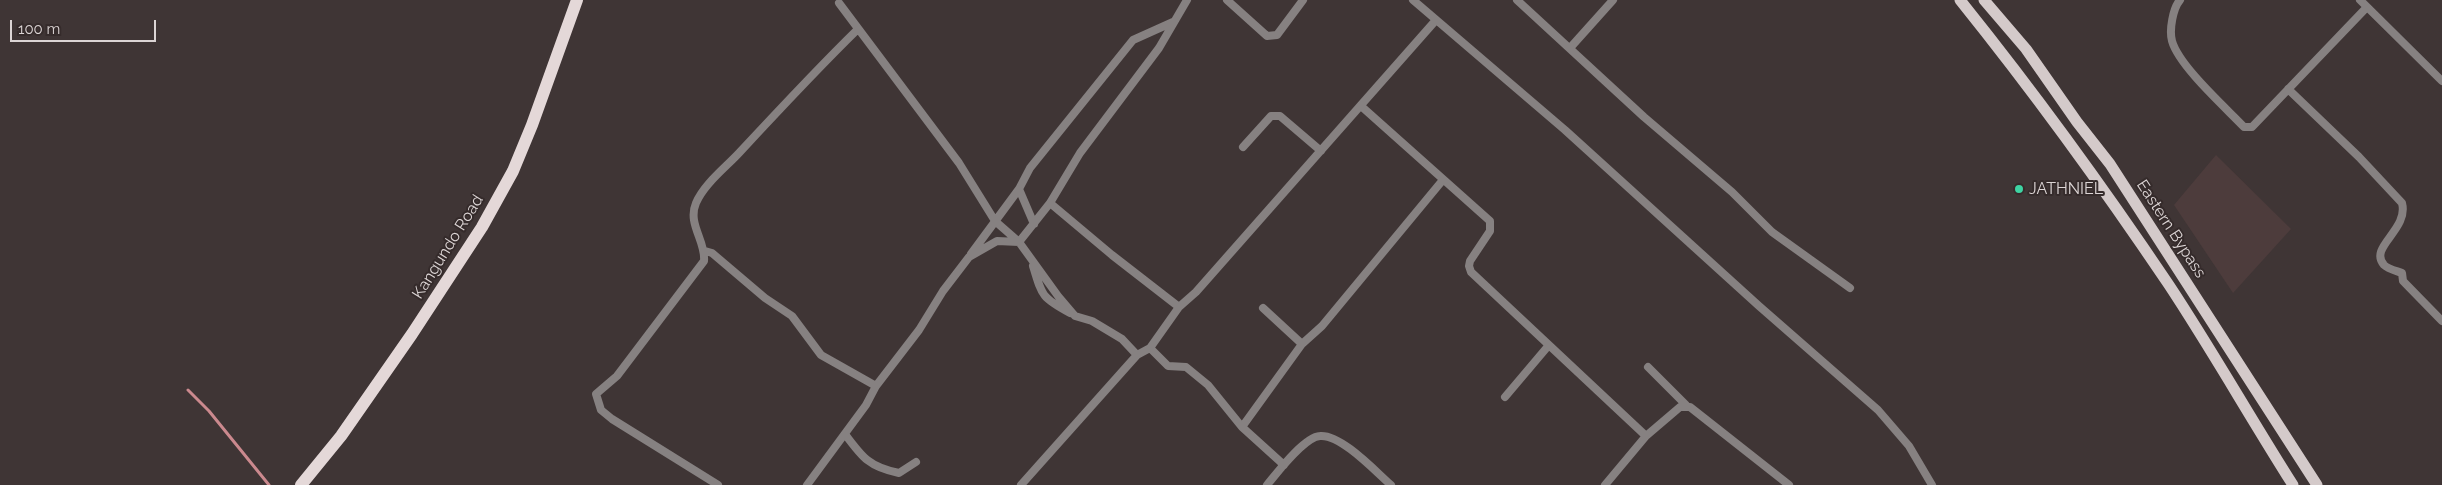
<!DOCTYPE html>
<style>
body{margin:0}
#map{position:relative;width:2442px;height:485px;overflow:hidden;background:#3f3535;font-family:Raleway,sans-serif}
canvas{display:block}
.scale{position:absolute;left:10px;top:20px;width:146px;height:22px;box-sizing:border-box;border:2px solid #dcd5d5;border-top:0;padding-left:6px;font-size:15px;line-height:18px;white-space:nowrap;color:#dcd5d5;-webkit-text-stroke:4px #352b2b;paint-order:stroke}
</style>
<div id="map">
<canvas width="2442" height="485"></canvas>
<div class="scale">100 m</div>
</div>
<script>
const context = document.querySelector('canvas').getContext('2d');
context.lineJoin = 'round';
function fill(path, color) { context.fillStyle = color; context.fill(path, 'evenodd'); }
function trace(path, color, width, dash) { context.strokeStyle = color; context.lineWidth = width; context.lineCap = dash ? 'butt' : 'round'; context.setLineDash(dash || []); context.stroke(path); }
function drawText(font, color, halo, rows, align = 'center') {
  context.font = font + ' Raleway,sans-serif'; context.lineWidth = 4; context.setLineDash([]); context.textBaseline = 'middle'; context.strokeStyle = halo; context.fillStyle = color; for (const [text, x, y, turn = 0] of rows) {
    context.save(); context.translate(x, y); context.rotate((+turn || 0) * Math.PI / 180); context.textAlign = isNaN(turn) ? turn : align; if (halo) context.strokeText(text, 0, 0); context.fillText(text, 0, 0); context.restore();
  }
}
const built = new Path2D(`
 M2216,155L2291,229L2233,293L2174,205Z`);
const stream = new Path2D(`
 M188,390L209,411L269,485`);
const minor = new Path2D(`
 M1227,0L1267,36L1277,35L1303,0
 M1413,0L1565,130L1759,306L1878,410L1909,446L1932,485
 M1517,0L1644,117L1732,192L1772,232L1850,288
 M2180,0C2173,8 2169,30 2172,41C2179,66 2225,107 2244,127H2252L2367,7
 M2360,0L2442,81
 M839,3L959,163L995,221L1019,242L1058,296L1075,316L1092,321L1122,339L1137,355
 M1570,48L1613,0
 M2288,89L2359,157L2402,203C2409,230 2368,247 2384,265C2388,269 2397,271 2402,273L2403,281L2442,321
 M1361,106L1490,221V231L1470,261L1469,266L1471,272L1646,436L1605,485
 M1243,147L1271,116H1280L1321,151
 M1050,203L1112,255L1179,307
 M1034,224L1019,189L1030,168L1133,40L1173,22
 M705,251L712,253L765,298L792,316L821,355L876,386
 M971,254L1019,189
 M1033,266C1042,296 1042,298 1070,313
 M1263,308L1302,344
 M1150,348L1179,307L1196,292L1436,20
 M1648,367L1686,405
 M1505,397L1549,345
 M1242,427L1302,344L1322,326L1442,181
 M845,434C862,457 869,467 899,473L916,462
 M1646,436L1680,407H1690L1789,485
 M718,485L612,419L601,410L596,394L617,376L704,261C706,241 687,224 696,203C704,184 725,168 739,153C778,111 817,69 858,29
 M807,485L866,405L876,386L919,330L943,291L969,257L997,241L1019,242L1050,203L1080,153L1159,48L1187,0
 M1021,485L1137,355L1150,348L1168,366L1186,367L1208,385L1242,427L1284,465
 M1267,485C1277,473 1304,437 1320,436C1341,434 1376,472 1391,485`);
const primary = new Path2D(`
 M1960,0C2034,92 2103,187 2169,285C2212,350 2251,419 2293,485
 M1984,0L2026,49L2077,122L2110,164L2317,485`);
const trunk = new Path2D(`
 M301,485L341,436L412,334L482,227L513,171L532,125L577,0`);
const markers = [
 [2019,189,5,"#3ed4a3"]
];
const poiNames = [
 ["JATHNIEL",2029,189]
];
const streetNames = [
 ["Eastern Bypass",2171,229,57],
 ["Kangundo Road",448,247,-58]
];
fill(built, '#4d3c3c');
trace(stream, '#cb898e', 3);
trace(minor, '#868181', 8);
trace(primary, '#d4caca', 11);
trace(trunk, '#e4d8d8', 12);
for (const [x, y, r, color] of markers) { const dot = new Path2D(); dot.arc(x, y, r, 0, 2 * Math.PI); context.fillStyle = color; context.fill(dot); trace(dot, '#352b2b', 2); }
drawText('16px', '#dcd5d5', '#352b2b', poiNames, 'left');
drawText('16px', '#dcd5d5', '#352b2b', streetNames);
</script>
